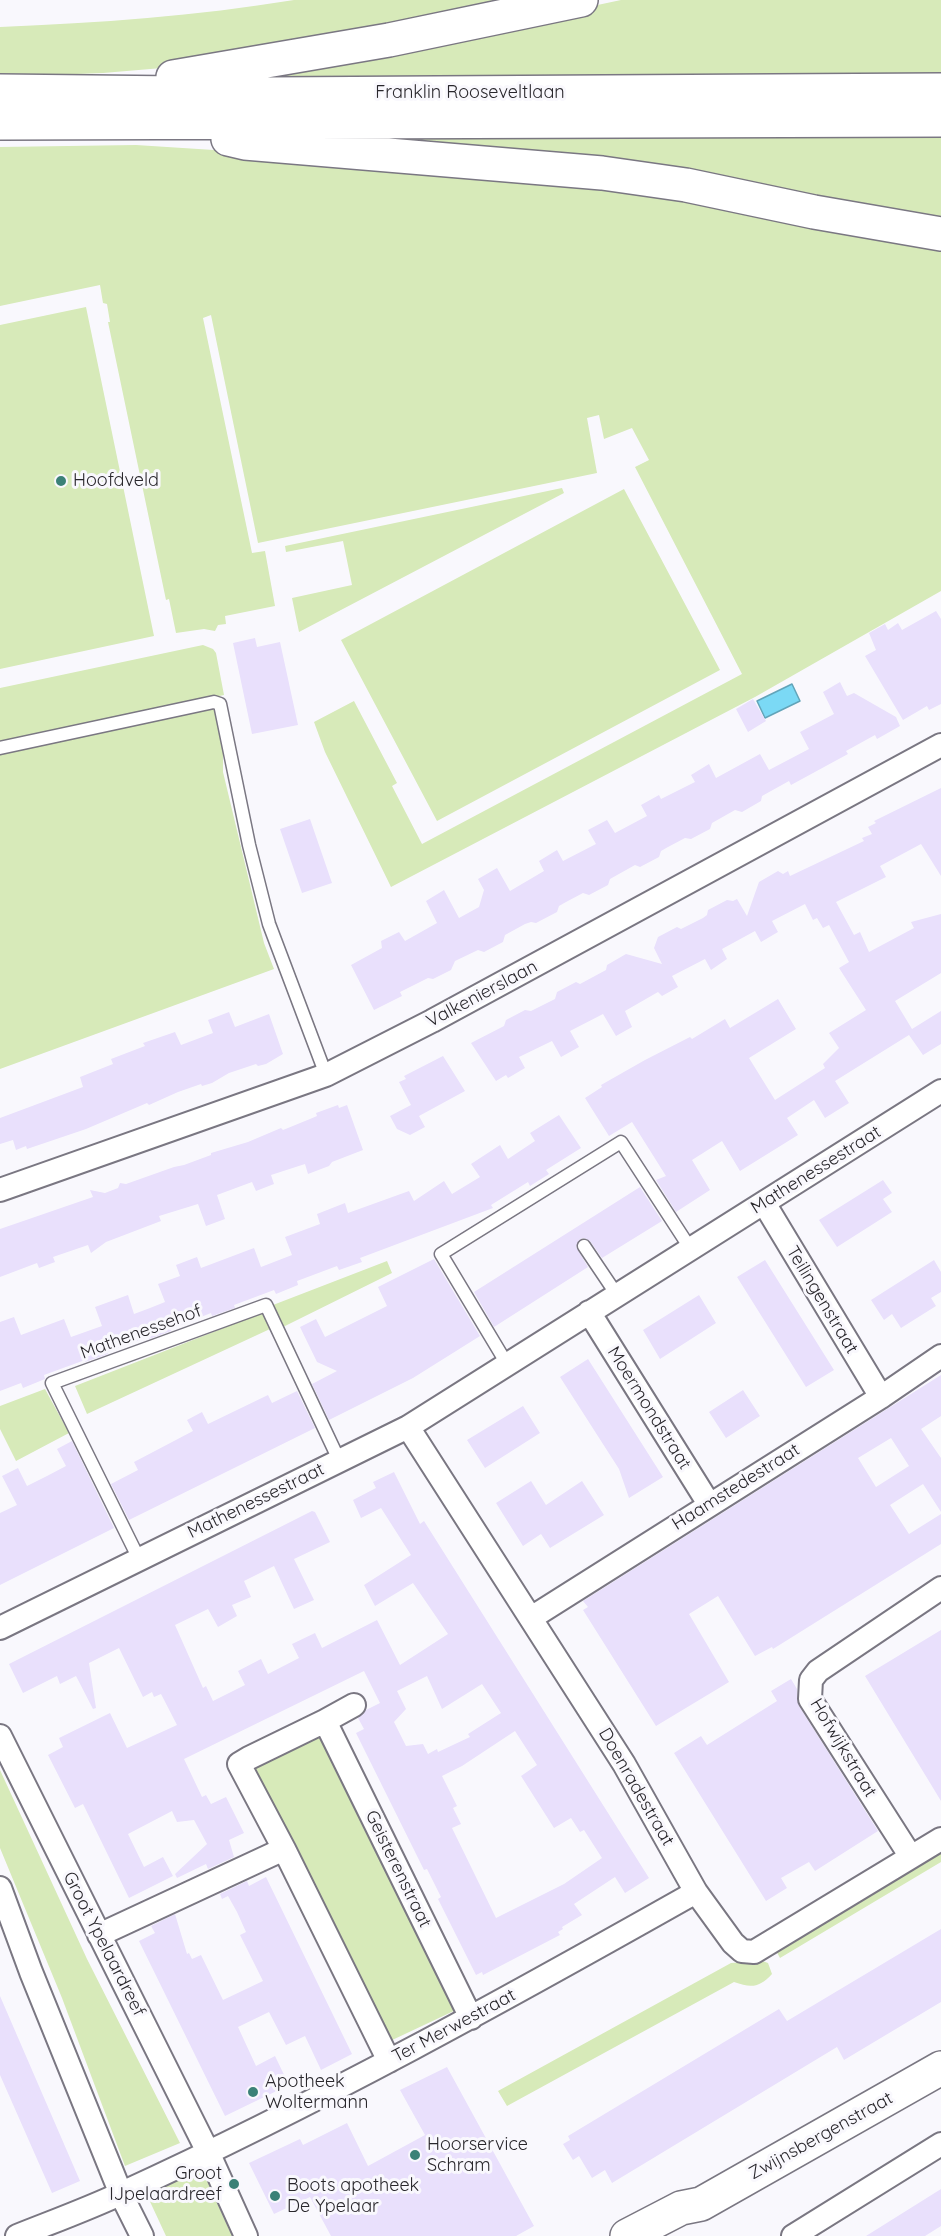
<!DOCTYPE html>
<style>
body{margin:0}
canvas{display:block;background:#f9f8fd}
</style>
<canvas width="941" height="2236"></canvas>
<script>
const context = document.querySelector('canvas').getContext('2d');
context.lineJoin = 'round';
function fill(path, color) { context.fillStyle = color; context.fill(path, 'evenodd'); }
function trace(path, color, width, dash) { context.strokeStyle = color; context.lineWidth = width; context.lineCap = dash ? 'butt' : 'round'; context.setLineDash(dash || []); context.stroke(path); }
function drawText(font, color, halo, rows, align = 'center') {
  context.font = font + ' Quicksand,sans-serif'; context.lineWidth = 6; context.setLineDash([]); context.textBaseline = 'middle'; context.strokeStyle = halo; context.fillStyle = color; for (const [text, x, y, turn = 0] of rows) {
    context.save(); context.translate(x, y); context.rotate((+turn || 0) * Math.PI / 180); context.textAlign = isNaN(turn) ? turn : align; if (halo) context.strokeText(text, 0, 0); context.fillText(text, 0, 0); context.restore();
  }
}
const green = new Path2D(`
 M294,0H538L186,66L103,73L0,77V27C99,23 196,16 294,0Z
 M621,0H941V80L182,86L391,49Z
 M941,130V222L325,135Z
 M136,145L245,152L599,184L941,246V591L755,697L391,887L325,752L314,722L354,701L397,783L392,786L422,844L742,674L635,467L649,460L632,428L604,439L599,415L587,418L597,473L258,543L211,315L203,318L252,553L265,551L275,606L225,616L226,624L218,625L215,631L204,629L176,633L169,599L166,600L108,322H110L107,304L103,303L100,285L0,306V147Z
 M86,307L154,636L0,669V325Z
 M562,488L564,493L299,632L292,598L352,585L343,541L286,552L285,546Z
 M624,489L720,670L437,821L341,640Z
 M203,645L213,649L216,653L224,695L0,743V688Z
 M212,708L216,711L223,740V772L264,943L274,969L0,1069V753Z
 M387,1261L392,1273L283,1327L273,1305Z
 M262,1313L270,1329L87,1414L75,1386Z
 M45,1389L69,1433L16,1461L0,1429V1406Z
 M320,1732L458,2009L388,2042L248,1767Z
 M0,1770L87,1959L180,2143L125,2166L62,1998L0,1848Z
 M941,1847V1862L780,1958L774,1947Z
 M757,1959L768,1963L772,1974C759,1988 751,1988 734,1982L507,2106L498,2091L731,1963L746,1962Z
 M201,2167L232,2236H166L146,2193Z`);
const water = new Path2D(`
 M792,684L800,701L765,718L757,701Z`);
const building = new Path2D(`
 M936,611L941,619V704L929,710L927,706L903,720L865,656L876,650L869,633L885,624L888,630L898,623L902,630Z
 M255,638L257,647L280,642L298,725L252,734L233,643Z
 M840,682L847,696L854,693L896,717L900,726L877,739L875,735L846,751L848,754L791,785L789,781L762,796L761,801L742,812L735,810L712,823L710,829L691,839L685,838L668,847L661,851L659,857L640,867L635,865L610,879L608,885L589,895L583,893L566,902L559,906L557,912L536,923L531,922L525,924L505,935L503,942L484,952L478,950L455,961L451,970L433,979L428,978L400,992L402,996L374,1010L351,965L382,948L381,941L399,932L405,941L437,923L426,901L444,890L459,918L479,907L484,890L478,879L497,868L510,891L544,871L539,861L557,850L563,861L596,844L588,830L607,820L615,833L647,816L641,805L659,795L661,799L695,782L691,775L709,764L716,778L760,754L769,770L809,749L800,732L834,714L823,692Z
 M753,699L766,721L748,732L736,709Z
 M941,788V876L921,844L880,866L886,877L836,902L854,935L860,932L869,952L914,928L911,922L941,914V973L895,1001L912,1029L941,1011V1044L923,1055L909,1035L835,1081L849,1103L825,1118L814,1100L787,1118L798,1135L740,1171L722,1141L692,1160L710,1190L676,1212L656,1180L666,1176L632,1122L609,1136L585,1098L602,1087L601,1085L645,1060L690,1037L692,1039L725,1019L730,1028L778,999L796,1029L749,1058L775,1100L825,1068L823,1064L839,1048L829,1033L866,1010L839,968L849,962L829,925L823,928L817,918L813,920L805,904L772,921L778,932L761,942L755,931L722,949L727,959L711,970L705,959L672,976L678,987L662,996L658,992L625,1011L632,1027L616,1036L603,1014L570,1031L579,1047L561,1057L552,1041L519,1057L525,1068L508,1078L506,1075L496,1081L471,1043L504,1026L506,1020L525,1010L531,1011L555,999L557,992L576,982L580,984L606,970L607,965L626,954L662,964L654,948L658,937L677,927L681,929L703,918L707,915L708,910L727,900L733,901L737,899L747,916L759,882L778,871L783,874L788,871L790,876L864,841L862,838L872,834L868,827L876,823L874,821Z
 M310,819L332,883L302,893L280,829Z
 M229,1012L235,1027L269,1014L283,1054L266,1064L258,1066L256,1064L229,1073L212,1083L202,1086L201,1084L178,1092L149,1105L147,1103L86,1129L27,1149L26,1146L16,1150L13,1140L0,1144V1118L83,1087L80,1077L113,1064L111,1059L145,1046L143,1043L175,1032L181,1045L213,1033L208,1020Z
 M443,1056L465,1091L419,1116L425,1127L410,1135L397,1129L390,1116L411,1105L399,1082L406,1079L404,1076Z
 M338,1105L339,1108L347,1105L363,1150L332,1162L329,1166L308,1174L305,1164L271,1175L274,1184L256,1191L252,1182L217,1195L225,1219L206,1226L198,1204L159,1216L161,1221L106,1242L91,1253L88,1245L53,1257L55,1262L39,1268L37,1263L0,1277V1229L93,1197L90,1190L105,1193L118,1188L120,1183L126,1184L174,1167L184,1165L211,1155V1153L248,1142L281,1128L283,1130L310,1119L317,1116L316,1113Z
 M559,1115L581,1148L546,1170L549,1174L530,1186L528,1182L491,1205L493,1208L360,1258L362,1262L339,1270L337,1266L297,1281L298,1285L276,1294L274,1290L234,1305L235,1308L212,1316L211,1313L171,1329V1331L149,1339L148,1337L107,1352L108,1354L85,1362V1360L44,1375L45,1379L23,1388L21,1383L0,1391V1322L14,1317L21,1335L64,1319L71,1337L102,1326L95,1307L128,1295L134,1314L150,1308L165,1302L158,1284L180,1276L176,1265L197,1257L201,1268L254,1248L261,1267L292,1255L285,1237L320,1224L317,1214L345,1203L348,1213L409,1191L414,1201L444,1181L452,1194L480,1177L471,1164L500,1145L508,1159L535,1141L530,1133Z
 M883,1180L892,1193L883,1199L892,1212L837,1247L819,1220Z
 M640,1187L662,1221L602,1258L590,1241L584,1238L580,1239L576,1247L588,1267L494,1327L474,1292Z
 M434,1259L480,1336L413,1378L329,1420L312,1384L337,1371L317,1362L300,1327L316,1319L325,1337L387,1306L378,1287Z
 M765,1260L834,1370L806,1387L737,1277Z
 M934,1260L941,1272V1292L931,1298L936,1306L901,1328L892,1314L884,1320L871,1300Z
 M699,1295L716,1323L660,1359L643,1330Z
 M588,1359L663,1477L629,1498L619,1469L560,1377Z
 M941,1375V1416L921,1429L941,1458V1512L923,1484L890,1505L909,1534L941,1514V1544L773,1649L772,1647L755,1656L718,1596L689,1614L729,1682L656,1726L583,1610L588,1607L583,1601ZM891,1438L909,1466L876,1487L858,1458Z
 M743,1390L760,1416L726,1438L709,1412Z
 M297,1391L315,1428L129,1520L111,1484L138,1470L134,1462L193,1431L187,1420L202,1412L208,1424L268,1395L272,1403Z
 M523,1406L540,1433L485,1468L467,1440Z
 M72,1441L114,1528L0,1585V1513L17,1505L2,1476L18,1468L27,1486L47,1476L66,1466L57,1449Z
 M394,1472L420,1524L424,1521L649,1878L625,1893L615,1877L574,1904L582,1915L562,1927L563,1929L558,1932L560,1935L483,1975L482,1972L476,1975L438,1899L441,1897L427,1869L424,1870L356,1733L364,1729L358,1718L366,1710L380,1703L364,1671L184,1759L202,1797L206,1795L211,1804L226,1797L244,1833L229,1840L234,1857L208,1869L206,1864L177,1878L175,1874L207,1844L194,1820L177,1822L172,1811L128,1834L144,1867L163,1857L173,1876L129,1898L83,1804L75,1808L48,1755L63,1747L59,1738L110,1713L127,1748L177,1725L161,1694L154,1697L152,1692L143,1697L119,1648L89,1663L96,1708L93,1709L76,1676L60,1684L57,1676L23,1693L9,1664L312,1511L315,1512L330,1542L294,1559L314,1600L294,1609L274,1566L244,1581L251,1597L232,1605L237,1616L218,1627L208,1609L175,1625L203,1688L206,1686L213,1701L245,1685L238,1671L261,1659L268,1674L299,1658L292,1644L315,1633L322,1648L377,1620L400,1665L448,1634L413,1583L375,1606L364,1585L411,1555L381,1508L361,1518L353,1500L376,1488L373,1482ZM427,1676L442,1709L482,1684L501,1713L468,1734L470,1737L438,1752L437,1749L428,1754L423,1744L406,1746L394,1722L406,1709L397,1691ZM515,1731L537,1765L521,1776L554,1828L571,1818L580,1832L584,1830L602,1858L564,1884L496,1918L452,1828L461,1824L453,1808L457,1806L442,1776L462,1766Z
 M531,1481L546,1505L582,1481L604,1515L550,1548L541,1534L523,1546L496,1503Z
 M941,1630V1801L865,1676Z
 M791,1679L797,1689L799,1706L878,1831L815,1871L809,1862L781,1878L787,1888L766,1901L674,1753L701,1736L707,1745L777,1701L771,1691Z
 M266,1877L352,2054L321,2070L305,2036L286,2045L269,2012L238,2027L256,2066L275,2056L289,2085L225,2116L139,1941L155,1933L151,1926L175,1914L187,1954L189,1953L192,1959L201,1955L223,2000L263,1981L240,1935L246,1932L237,1912L228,1896L222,1899L220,1894L247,1881L249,1886Z
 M941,1929V2002L844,2060L837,2047L612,2183L605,2170L592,2178L579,2156L573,2160L563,2144L570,2140L568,2136L779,2009L787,2021Z
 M0,1996L80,2181L52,2193L0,2075Z
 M447,2067L534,2226L516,2236H331L310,2197L274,2214L249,2163L300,2139L303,2145L347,2123L368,2166L425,2135L400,2090Z
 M941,2189V2226L925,2236H866Z`);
const lane = new Path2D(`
 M0,748L214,702L220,704L249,845L269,924L326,1075
 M584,1246L617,1295
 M507,1364L441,1254L621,1142L690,1248
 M139,1559L52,1383L266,1305L339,1460`);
const street = new Path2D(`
 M0,1190L326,1075L432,1021L941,745
 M764,1203L881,1397
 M589,1312L709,1504
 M408,1427L624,1764L696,1892L733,1943L742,1951L754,1952L941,1839
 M531,1618L881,1397L941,1356
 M0,1628L408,1427L941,1091
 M325,1721L354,1705
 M0,1736L208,2152L246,2236
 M911,1857L810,1699L811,1680L818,1671L941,1588
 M0,1888L31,1972L121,2194L142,2236
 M99,1935L284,1849
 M389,2061L284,1849L239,1764L249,1758L325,1721L471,2018
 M17,2236C52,2222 88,2209 122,2193C319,2103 508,1998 696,1892
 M793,2236L941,2144`);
const secondary = new Path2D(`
 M627,2236L681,2208L701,2204L941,2068`);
const primary = new Path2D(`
 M173,77L389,40L581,0
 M0,91L270,94L941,90
 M0,123L941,120
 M228,139L245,143L602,173L686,185L814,212L941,234`);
const markers = [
 [61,481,6,"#3b8177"],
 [253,2092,6,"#3b8177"],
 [415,2155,6,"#3b8177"],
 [234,2184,6,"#3b8177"],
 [275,2196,6,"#3b8177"]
];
const streetNames = [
 ["Franklin Rooseveltlaan",470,93],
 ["Valkenierslaan",482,994,-28],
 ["Mathenessestraat",816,1170,-32],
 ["Teilingenstraat",822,1300,59],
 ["Mathenessehof",141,1332,-20],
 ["Moermondstraat",649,1408,58],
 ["Haamstedestraat",736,1487,-32],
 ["Mathenessestraat",256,1501,-26],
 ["Hofwijkstraat",843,1748,59],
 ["Doenradestraat",636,1787,60],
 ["Geisterenstraat",398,1869,64],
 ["Groot Ypelaardreef",104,1944,63],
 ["Ter Merwestraat",454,2026,-28],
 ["Zwijnsbergenstraat",821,2136,-29]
];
const poiNames = [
 ["Hoofdveld",73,481],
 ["Apotheek",265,2082],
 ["Woltermann",265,2103],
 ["Hoorservice",427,2145],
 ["Schram",427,2166],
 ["Groot",222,2174,"right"],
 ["IJpelaardreef",222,2195,"right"],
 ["Boots apotheek",287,2186],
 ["De Ypelaar",287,2207]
];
fill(green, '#d7eab9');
fill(water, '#7bd9f5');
trace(water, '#62a4b9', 1.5);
fill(building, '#e9e0fc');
trace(lane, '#7a7782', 15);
trace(street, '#7a7782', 26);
trace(secondary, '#7a7782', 36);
trace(primary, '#7a7782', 36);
trace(lane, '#fff', 12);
trace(street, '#fff', 22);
trace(secondary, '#fff', 33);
trace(primary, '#fff', 33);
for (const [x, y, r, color] of markers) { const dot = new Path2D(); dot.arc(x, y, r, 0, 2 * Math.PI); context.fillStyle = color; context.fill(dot); trace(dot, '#f9f8fd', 2); }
drawText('18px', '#29272c', '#f9f8fd', streetNames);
drawText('18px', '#29272c', '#f9f8fd', poiNames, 'left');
</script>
